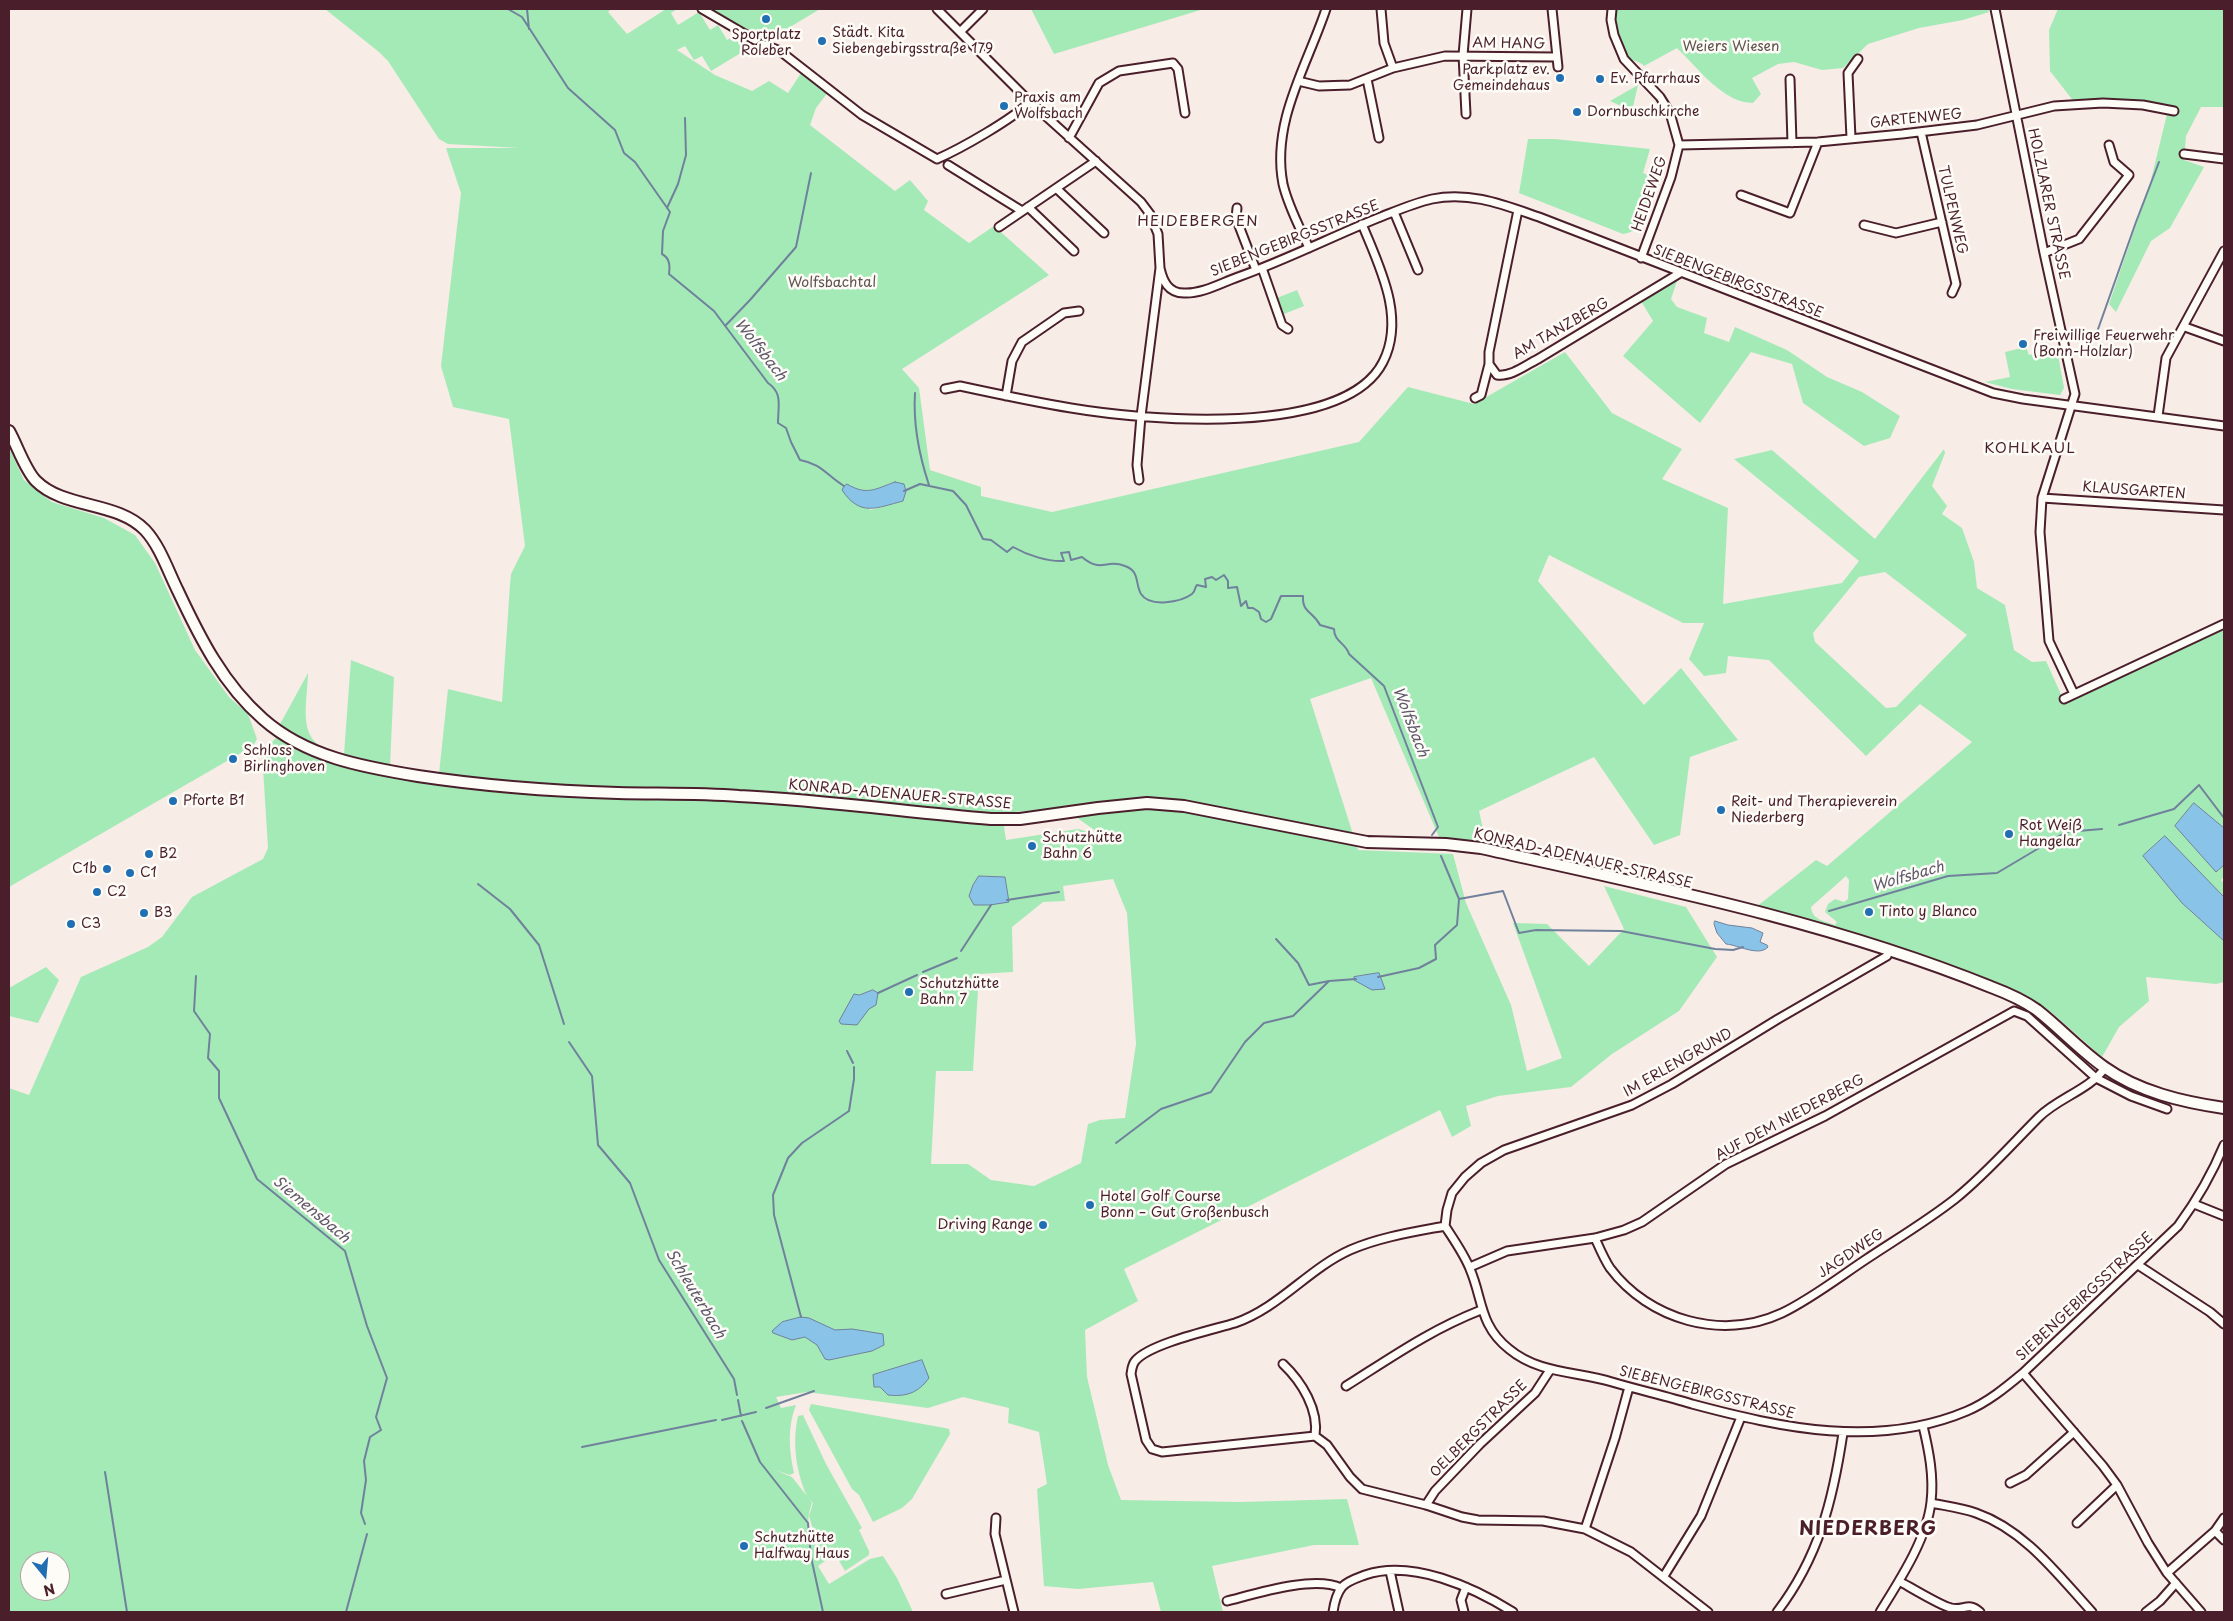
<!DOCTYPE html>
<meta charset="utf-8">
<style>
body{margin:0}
#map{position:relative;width:2233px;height:1621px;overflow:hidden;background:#f8ece6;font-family:"Playpen Sans",sans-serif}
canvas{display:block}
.frame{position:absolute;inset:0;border:10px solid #4a1f2b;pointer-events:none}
.north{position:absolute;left:20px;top:1551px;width:50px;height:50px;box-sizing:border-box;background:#fdfcf7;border:1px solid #b5a4a5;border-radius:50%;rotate:163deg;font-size:14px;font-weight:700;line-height:20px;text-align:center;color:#4a1f2b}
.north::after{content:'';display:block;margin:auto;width:18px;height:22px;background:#1f6fb2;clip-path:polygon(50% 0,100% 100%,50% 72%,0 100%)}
</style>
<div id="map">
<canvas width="2233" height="1621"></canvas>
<div class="frame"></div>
<div class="north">N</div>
</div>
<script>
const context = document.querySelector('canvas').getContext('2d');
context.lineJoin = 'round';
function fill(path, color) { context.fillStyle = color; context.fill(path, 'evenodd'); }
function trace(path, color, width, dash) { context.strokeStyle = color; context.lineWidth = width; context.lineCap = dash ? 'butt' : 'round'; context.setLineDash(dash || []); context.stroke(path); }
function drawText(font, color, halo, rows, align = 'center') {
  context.font = font + ' "Playpen Sans",sans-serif'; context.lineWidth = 5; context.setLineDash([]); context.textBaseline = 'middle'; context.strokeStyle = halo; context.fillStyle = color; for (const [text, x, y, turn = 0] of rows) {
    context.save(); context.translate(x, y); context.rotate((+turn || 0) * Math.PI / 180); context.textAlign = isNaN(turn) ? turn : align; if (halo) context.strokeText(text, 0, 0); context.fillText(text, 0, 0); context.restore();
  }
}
const green = new Path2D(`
 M325,9H611L608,12L627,34L666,9H677L671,13L678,25L699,12L710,30L718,25L727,40L735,35L744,51L711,71L702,56L694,60L685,46L677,50L715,75L752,91L769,81L788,93L801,73L828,92L816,108L810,125L895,191L910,180L928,201L924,210L969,243L994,226L1049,275L902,369L919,388L930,470L981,487V496L1052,512L1359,442L1408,387L1474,404L1565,352L1612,413L1682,449L1662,479L1728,508L1723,604L1842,583L1859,561L1734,459L1772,450L1875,539L1944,449L1945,453L1932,486L1947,506L1942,514L1962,528L1974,562L1977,588L2005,605L2014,650L2032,662L2046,661L2064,701L2122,673L2224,630V828L2194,803L2217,871L2224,865V877L2221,880L2224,883V897L2201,876L2182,903L2224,941V982L2216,984L2146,977L2149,1001L2119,1027L2102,1057L2052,1013L2031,998L1962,969L1909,950L1756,907L1816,860L1827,866L1972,742L1920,704L1866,756L1769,660L1728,656L1726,673L1704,676L1689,659L1704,623H1683L1549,555L1538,581L1644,705L1681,668L1738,740L1690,757L1680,835L1654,845L1594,757L1479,811L1486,842L1439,837L1371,678L1310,699L1358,850L1453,854L1466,903L1511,1005L1527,1071L1562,1058L1513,923L1547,924L1589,966L1624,929L1604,886L1686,907L1717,957L1679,1011L1612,1054L1571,1087L1498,1096L1466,1106L1471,1126L1452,1137L1440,1110L1124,1269L1138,1301L1085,1330L1087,1377L1108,1465L1121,1500L1240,1502L1347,1499L1359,1545H1314L1212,1566L1223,1612H1161L1153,1582L1078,1589L1044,1586L1037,1489L1047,1484L1039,1432L1008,1423L1009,1408L963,1397L928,1408L807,1392L776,1397L781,1408L796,1405C787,1428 789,1450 794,1473L790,1475L775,1470L792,1477L807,1496C796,1472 792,1442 798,1416L803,1415L826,1464L862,1528L859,1530L869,1551V1555L845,1571L837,1557L826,1560L818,1546L809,1516L813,1503L809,1499L812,1503C803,1526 813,1541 825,1561L818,1566L829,1584L870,1559L883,1556L897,1578L913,1612H9V1088L29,1095L81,977L148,947L162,937L192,897L263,859L268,848L262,752L284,730L279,726L308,673C307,711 294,747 344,754L351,660L394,677L390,767L439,774L448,689L502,702L510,585L511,574L525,546L509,419L453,407L441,366L461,193L446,148H519L448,144L439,139L388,61L379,52ZM895,482L903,501L870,510L847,484C867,496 875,489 895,482ZM1885,572L1967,635L1896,707L1886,708L1815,642L1813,633L1859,577ZM1063,808L1103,836L1078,829L1006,840L1002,813ZM979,876L1005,877L1009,902ZM1846,876L1849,880L1848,899L1844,902L1835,899L1828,904L1825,912L1837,922L1835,925C1825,921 1812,920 1811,907ZM1113,879L1127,913L1136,1044L1125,1118L1100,1120L1088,1124L1081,1163L1034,1186L991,1180L968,1164H931L936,1071H973L979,974L1013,972L1012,927L1043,902L1065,901L1063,886ZM30,1561H60V1591H30Z
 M712,9H820L765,42Z
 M1031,9H1204L1054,54Z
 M1613,9H1988L1989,12L1963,20L1919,28L1868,44L1843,68L1822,70L1794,62L1778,64L1752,78L1761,94L1753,103C1723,103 1698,68 1677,48L1644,66C1639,61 1633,61 1627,58L1612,24Z
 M2058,9H2224V107H2201L2186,136L2184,160L2204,167L2170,228L2151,241L2116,312L2109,304L2150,184L2167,114L2166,112L2134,104L2075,103L2050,71L2049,30Z
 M1638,85L1632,111L1610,101Z
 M1528,139H1555L1650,149L1643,173L1653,177C1649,199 1650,231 1623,234L1519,193Z
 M1678,278L1671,299L1677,307L1707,318L1704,333L1729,342L1735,327L1787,350L1827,377L1862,392L1900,416L1890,438L1864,446L1803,403L1792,364L1751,352L1700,423L1623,356L1653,321L1641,301Z
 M1297,290L1304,306L1284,314L1277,298Z
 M2026,347L2029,355L2057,349L2064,388L2060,395L2012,389L1985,382L2010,377L2005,352Z
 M9,448L24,480L52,502L104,518L135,535L155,563L195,650L229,697L248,714L257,739L253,746L9,887Z
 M46,967L59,980L38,1023L9,1016V988Z
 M811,1404L945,1428L949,1429L950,1434L912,1499L902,1508L873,1522L859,1495L852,1489L809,1410Z`);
const water = new Path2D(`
 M895,482L904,484L906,491L903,501C876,508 860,517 842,490L844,486L847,484C867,496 875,489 895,482Z
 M2194,803L2224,828V865L2216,872L2175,826Z
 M2165,836L2224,897V941L2182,903L2143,856Z
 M979,876L1005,877L1009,902L990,905H974L969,896L973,885Z
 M1715,921L1728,925L1752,928L1763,933L1760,942L1767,945L1768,947C1759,957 1738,945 1726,944L1717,933L1714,924Z
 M1379,973L1385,989L1372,990L1354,980V977Z
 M873,990L878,993L876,1005L869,1009L857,1025L841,1024L839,1021L854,994L859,995Z
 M801,1317L809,1318L835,1330L852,1329L883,1334L884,1345L872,1351L829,1360L825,1359L817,1345L805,1337L792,1340L773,1333L772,1331L782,1322Z
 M922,1360L929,1378C918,1393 906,1397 888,1395L880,1387H874L873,1375Z`);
const stream = new Path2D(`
 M508,9L522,17L568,88L615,130L624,153L635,162L670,212L663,231L662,254C670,258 670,266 669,274L714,311L768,383C783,393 778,406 778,423L786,428L791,442L800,460C822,464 826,475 844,486
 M527,9L529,29
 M667,208L678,184L686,155L685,118
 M726,325L750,300L796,247L811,173
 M2097,332L2136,222L2159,162
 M915,393C913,425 919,455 929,485
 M904,491L920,484L953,491L966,505L983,539L991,540L1007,552L1013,547C1027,555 1048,562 1064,561L1061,553L1069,552L1071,560L1082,557C1102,574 1106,558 1125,566C1140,571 1135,584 1141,594C1150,608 1181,602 1192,594C1196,591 1194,588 1197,585L1206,587L1205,579L1212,577L1216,580L1224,575L1228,581V588L1237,587L1241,606L1246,601L1248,608H1253L1259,612L1261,619L1266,622L1271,619L1281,596H1303C1302,613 1313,611 1320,625L1334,629C1334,642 1346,643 1349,654L1384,686L1438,827L1432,835
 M2119,825L2174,809L2199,785L2224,818
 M1441,856L1459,899L1503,891L1519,933L1536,930L1621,931L1715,949L1733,950L1743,947
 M478,884L510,909L539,945L564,1024
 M1007,900L1059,892
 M1829,911L1948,876L1997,873L2066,832L2102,829
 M1276,939L1298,963L1309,985L1329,981L1356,979
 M961,951L991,905
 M923,972L957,958
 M196,976L194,1011L210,1034L208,1058L219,1071V1098L257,1179L345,1251L367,1326L387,1378L376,1417L381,1430L370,1437L364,1461L366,1480L361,1513L365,1524
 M1378,977L1419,968L1436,959L1435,945L1457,925L1459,899
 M878,993L917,975
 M569,1042L592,1076L598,1145L630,1183L659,1260L734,1379L737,1395
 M847,1051L853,1063
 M1116,1143L1161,1109L1211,1092L1245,1042L1264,1023L1293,1016L1329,981
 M801,1317L774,1215L773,1195L788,1158L802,1143L849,1111L854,1079V1067
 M738,1400L741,1416
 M766,1408L814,1391
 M722,1420L756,1412
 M742,1421L760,1462L808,1523L811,1557L823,1612
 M582,1447L716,1420
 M105,1472L127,1612
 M346,1612L367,1534`);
const street = new Path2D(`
 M702,9L755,40
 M937,9L1030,102L1141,202L1150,214L1158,234L1160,268L1141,416L1137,465L1139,480
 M1381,9L1384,43L1393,68
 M1552,9L1558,67
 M1612,9L1611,20L1614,35L1624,59L1660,97L1670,113L1679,145L1671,177L1641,258
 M1995,9L2044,253L2075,394L2042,498L2040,532L2049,641L2074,694
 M960,32L983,9
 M762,44L780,51L862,115L937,159C962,148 1011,120 1030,102
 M1367,79L1379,138
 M1790,79L1792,143
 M1298,81L1319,86L1350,85L1393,68L1445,56L1555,57
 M1466,114L1463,55L1467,9
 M1921,132L1956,284L1952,293
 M1069,138L1099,83L1119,71L1173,63L1178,69L1185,113
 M1851,138L1848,73L1858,59
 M1679,145L1818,142L1902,134L1977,125L2054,106L2103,103L2143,105L2174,111
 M2184,154L2224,159
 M948,165L1022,211
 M1057,189L1104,233
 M1741,195L1790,213L1818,142
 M1028,207L1074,251
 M1237,208L1236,218L1256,270
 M1518,210L1489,352V364L1497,375C1511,377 1526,365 1538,359L1680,273
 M1394,212L1418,270
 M1864,225L1896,233L1942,222
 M999,227L1096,161
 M1309,248C1300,228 1288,206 1283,184C1271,122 1307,66 1326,9
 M2044,253L2079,239L2129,175L2114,162L2109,145
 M1160,268C1163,281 1168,293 1184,293C1202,294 1221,283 1238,277C1286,260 1331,237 1378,218C1396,211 1414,203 1432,199C1470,191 1504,205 1539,217L1993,393L2023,399L2224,426
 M1262,268L1282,325L1288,329
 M2185,327L2224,341
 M945,389L960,386C997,394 1034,402 1071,408C1142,420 1344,439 1383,362C1406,317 1379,266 1362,224
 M1006,396L1012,361L1022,342L1064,313L1079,311
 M1475,398L1481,395L1489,364
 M2158,416L2166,358L2224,251
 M2042,498L2224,510
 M2064,699L2224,624
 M2194,1204L2224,1216
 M1445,1226C1413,1232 1380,1237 1350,1250C1308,1269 1279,1308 1235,1323C1212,1330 1152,1343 1136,1360C1132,1364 1132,1368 1131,1374L1146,1440L1152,1449L1162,1452L1315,1436L1327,1445L1350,1477L1362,1489L1426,1505L1462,1517L1478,1520L1543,1521L1585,1529L1631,1552L1708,1612
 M1445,1226C1454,1240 1464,1254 1470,1269C1483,1299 1479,1325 1509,1349C1539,1374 1576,1371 1612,1382C1639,1390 1666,1396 1692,1404C1782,1428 1877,1449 1967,1411C1988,1402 2005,1388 2023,1373L2178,1226C2197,1200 2212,1174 2224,1145
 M1445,1226L1447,1210L1452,1193L1465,1177L1481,1163L1504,1150L1632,1105L1672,1084L1778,1019L1887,956L1889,951
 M1595,1238C1599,1247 1604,1259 1610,1268C1649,1320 1722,1341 1782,1313C1811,1299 1838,1278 1865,1260C1895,1240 1927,1221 1955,1199C1985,1175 2012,1144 2039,1117C2058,1098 2089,1090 2105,1068
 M2138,1265L2210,1312L2224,1324
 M1470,1267L1507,1251L1595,1238L1624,1230L1642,1222L1726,1164L1825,1116L2014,1011L2027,1016L2096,1078L2131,1096L2167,1109
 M1283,1364C1302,1382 1319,1410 1315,1436
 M2023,1373L2103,1466L2117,1485L2148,1543L2167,1573L2201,1612
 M1346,1386C1392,1357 1430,1330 1481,1310
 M2010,1483L2026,1475L2074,1432
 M1931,1503C1946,1506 1962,1508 1976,1513C2025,1530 2058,1575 2092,1612
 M1426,1505L1435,1491L1480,1444L1535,1393L1550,1370
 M996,1518L995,1534L1014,1612
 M2077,1523L2117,1485
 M1585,1529L1615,1438L1629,1387
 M2215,1531L2224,1540
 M1390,1571L1399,1612
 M2167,1573L2215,1531L2224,1518
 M1664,1576L1701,1516L1741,1417
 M1899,1581C1910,1587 1941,1606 1951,1608C1964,1611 1968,1601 1980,1612
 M946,1594L1006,1580
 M1227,1601C1255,1594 1314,1575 1341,1588
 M1333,1612C1334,1605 1337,1593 1342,1587C1347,1581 1357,1578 1365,1575C1412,1559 1473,1587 1513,1612
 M1464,1612L1461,1600L1466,1587
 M1777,1612C1819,1557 1833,1500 1843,1433
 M1880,1612C1899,1581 1927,1539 1931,1502C1934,1476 1929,1451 1923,1426
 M2146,1612L2160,1601L2176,1583`);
const secondary = new Path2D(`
 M9,431C17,445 25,470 36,481C64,509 117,501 145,530C160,546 168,571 178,591C200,638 223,684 263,719C306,757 363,767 418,776C484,786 551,791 618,793C658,794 699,793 739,796C823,800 907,812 991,819H1020L1098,808L1147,803L1184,806L1367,842L1446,844L1481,848C1652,886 1828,921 1991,987C2007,993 2023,1000 2037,1010C2060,1028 2080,1050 2104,1067C2139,1092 2183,1102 2224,1108`);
const markers = [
 [766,19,5,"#1f6fb2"],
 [822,41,5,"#1f6fb2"],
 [1560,78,5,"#1f6fb2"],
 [1600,79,5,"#1f6fb2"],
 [1004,106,5,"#1f6fb2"],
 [1577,112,5,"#1f6fb2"],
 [2023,344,5,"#1f6fb2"],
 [233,759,5,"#1f6fb2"],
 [173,801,5,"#1f6fb2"],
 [1721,810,5,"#1f6fb2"],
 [2009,834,5,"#1f6fb2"],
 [1032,846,5,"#1f6fb2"],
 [149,854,5,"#1f6fb2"],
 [107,869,5,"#1f6fb2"],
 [130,873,5,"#1f6fb2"],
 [97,892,5,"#1f6fb2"],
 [1869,912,5,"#1f6fb2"],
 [144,913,5,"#1f6fb2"],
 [71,924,5,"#1f6fb2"],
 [909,992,5,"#1f6fb2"],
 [1090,1205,5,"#1f6fb2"],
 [1043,1225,5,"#1f6fb2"],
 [744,1546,5,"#1f6fb2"]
];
const poiNames = [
 ["Städt. Kita",832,33],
 ["Siebengebirgsstraße 179",832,49],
 ["Sportplatz",766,35,"center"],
 ["Roleber",766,51,"center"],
 ["Parkplatz ev.",1550,70,"right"],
 ["Gemeindehaus",1550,86,"right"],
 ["Ev. Pfarrhaus",1610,79],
 ["Praxis am",1014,98],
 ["Wolfsbach",1014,114],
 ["Dornbuschkirche",1587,112],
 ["Freiwillige Feuerwehr",2033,336],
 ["(Bonn-Holzlar)",2033,352],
 ["Schloss",243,751],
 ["Birlinghoven",243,767],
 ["Pforte B1",183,801],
 ["Reit- und Therapieverein",1731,802],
 ["Niederberg",1731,818],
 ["Rot Weiß",2019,826],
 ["Hangelar",2019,842],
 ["Schutzhütte",1042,838],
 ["Bahn 6",1042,854],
 ["B2",159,854],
 ["C1b",97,869,"right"],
 ["C1",140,873],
 ["C2",107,892],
 ["Tinto y Blanco",1879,912],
 ["B3",154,913],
 ["C3",81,924],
 ["Schutzhütte",919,984],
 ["Bahn 7",919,1000],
 ["Hotel Golf Course",1100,1197],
 ["Bonn – Gut Großenbusch",1100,1213],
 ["Driving Range",1033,1225,"right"],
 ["Schutzhütte",754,1538],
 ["Halfway Haus",754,1554]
];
const streetNames = [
 ["AM HANG",1509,44,1],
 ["GARTENWEG",1916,119,-6],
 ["HEIDEWEG",1650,194,-71],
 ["HOLZLARER STRASSE",2048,204,78],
 ["TULPENWEG",1952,210,77],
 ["SIEBENGEBIRGSSTRASSE",1295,239,-22],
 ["SIEBENGEBIRGSSTRASSE",1738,282,21],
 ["AM TANZBERG",1561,329,-30],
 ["KLAUSGARTEN",2134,491,4],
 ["KONRAD-ADENAUER-STRASSE",900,795,5],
 ["KONRAD-ADENAUER-STRASSE",1583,859,13],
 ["IM ERLENGRUND",1678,1063,-30],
 ["AUF DEM NIEDERBERG",1790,1118,-28],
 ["JAGDWEG",1851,1254,-34],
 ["SIEBENGEBIRGSSTRASSE",2085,1297,-43],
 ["SIEBENGEBIRGSSTRASSE",1707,1393,14],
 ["OELBERGSTRASSE",1479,1429,-45]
];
const parkNames = [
 ["Weiers Wiesen",1731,47],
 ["Wolfsbachtal",832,283]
];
const neighbourhoodNames = [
 ["HEIDEBERGEN",1198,222],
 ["KOHLKAUL",2030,449]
];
const waterNames = [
 ["Wolfsbach",760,350,52],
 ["Wolfsbach",1410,722,69],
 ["Wolfsbach",1908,877,-16],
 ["Siemensbach",311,1210,40],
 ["Schleuterbach",695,1294,59]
];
const districtNames = [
 ["NIEDERBERG",1868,1530]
];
fill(green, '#a4eab7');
fill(water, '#89c3e8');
trace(water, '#70819c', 1);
trace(stream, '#70819c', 2);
trace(street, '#4a1f2b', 11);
trace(secondary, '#4a1f2b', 14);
trace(street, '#fdfcf7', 7);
trace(secondary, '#fdfcf7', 10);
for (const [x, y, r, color] of markers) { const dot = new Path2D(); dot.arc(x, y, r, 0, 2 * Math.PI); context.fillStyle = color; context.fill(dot); trace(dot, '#fdfcf7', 2); }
drawText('14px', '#4a1f2b', '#fdfcf7', poiNames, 'left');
drawText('14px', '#4a1f2b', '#fdfcf7', streetNames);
drawText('14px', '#60524e', '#fdfcf7', parkNames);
context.letterSpacing = '1px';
drawText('15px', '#4a1f2b', '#fdfcf7', neighbourhoodNames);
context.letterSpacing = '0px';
drawText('italic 15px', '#60586d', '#fdfcf7', waterNames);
context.letterSpacing = '1px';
drawText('bold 19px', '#4a1f2b', '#fdfcf7', districtNames);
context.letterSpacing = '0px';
</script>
